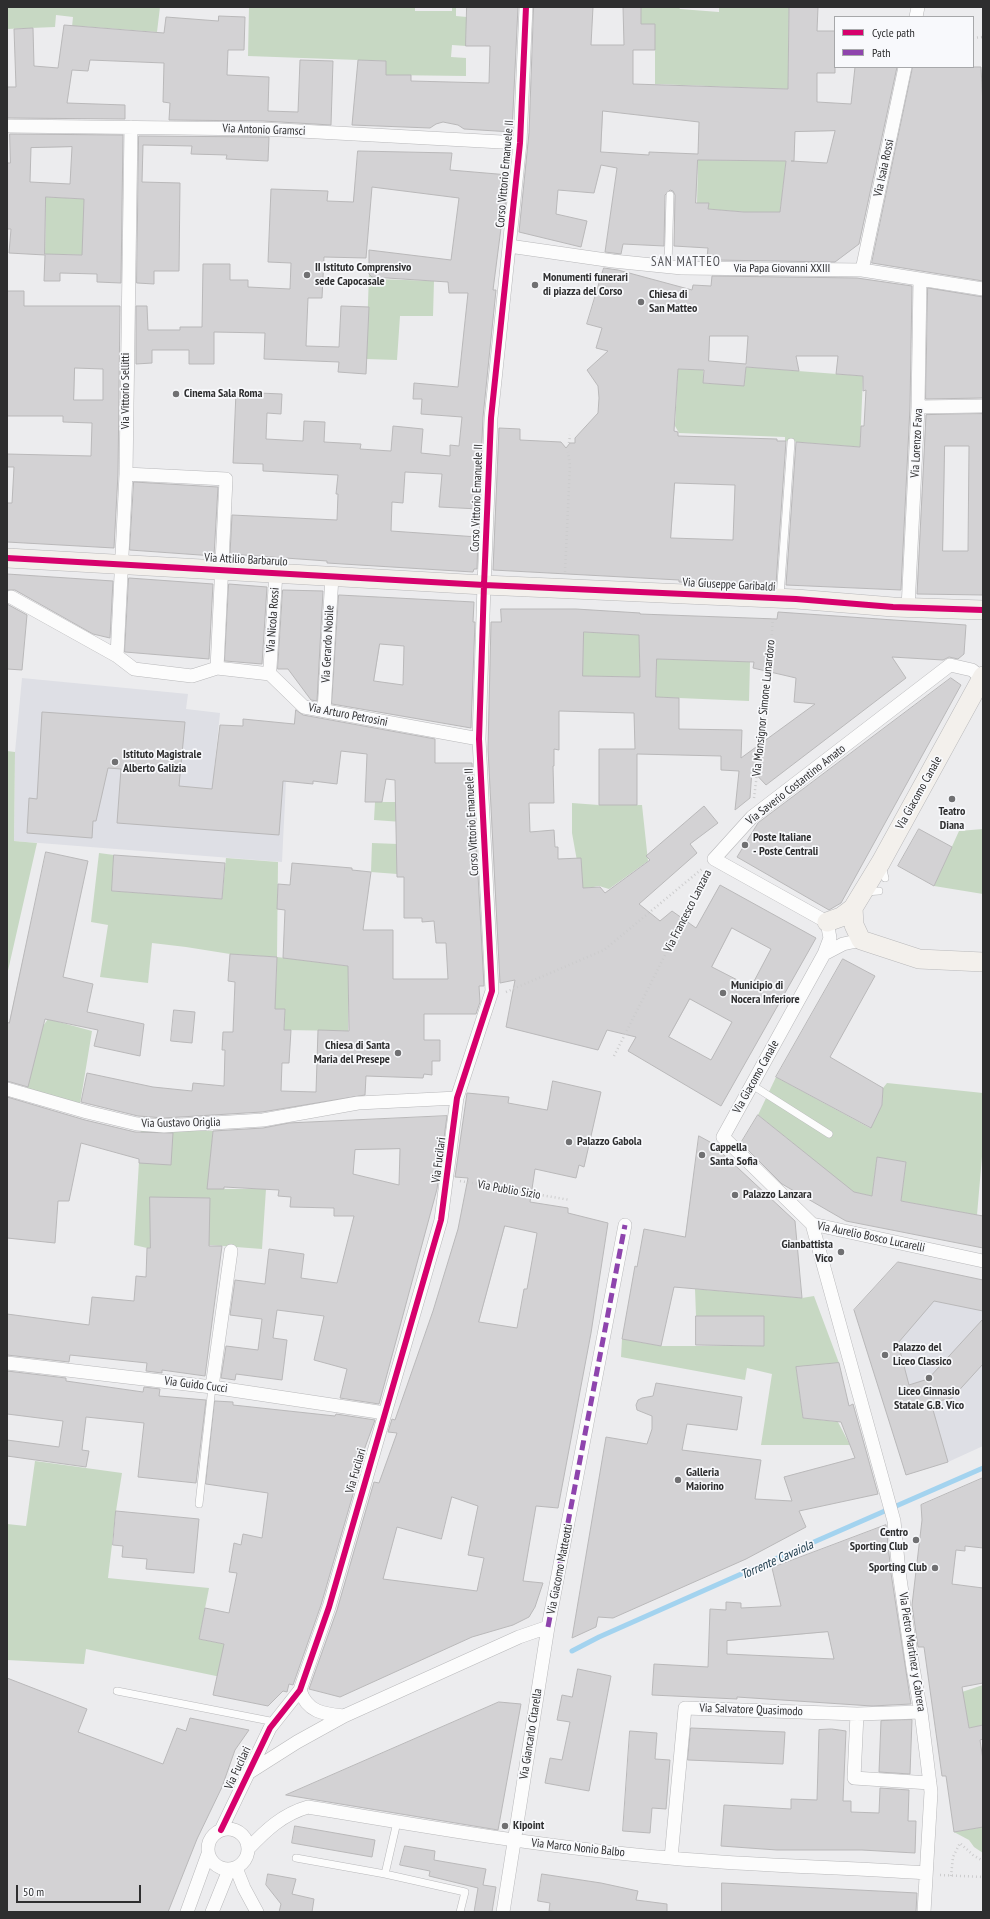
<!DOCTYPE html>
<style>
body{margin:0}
#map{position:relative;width:990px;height:1919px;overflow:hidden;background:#ececee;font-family:"PT Sans Narrow",sans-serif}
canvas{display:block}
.frame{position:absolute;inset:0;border:8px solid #2e2e2f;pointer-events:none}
.legend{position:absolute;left:834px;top:16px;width:140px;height:52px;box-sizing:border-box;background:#f8f9fc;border:1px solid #a7a8aa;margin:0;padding:5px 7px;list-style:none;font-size:12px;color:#2e2e2f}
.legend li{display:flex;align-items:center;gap:8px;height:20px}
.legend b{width:20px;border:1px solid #a7a8aa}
.scale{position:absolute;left:16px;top:1885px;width:125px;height:18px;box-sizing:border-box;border:2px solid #2e2e2f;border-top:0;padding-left:5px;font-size:12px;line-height:14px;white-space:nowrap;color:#2e2e2f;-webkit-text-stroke:3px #f8f9fc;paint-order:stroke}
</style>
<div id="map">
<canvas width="990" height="1919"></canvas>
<div class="frame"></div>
<ul class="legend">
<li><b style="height:5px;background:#d6006c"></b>Cycle path</li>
<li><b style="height:5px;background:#8e44ad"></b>Path</li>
</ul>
<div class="scale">50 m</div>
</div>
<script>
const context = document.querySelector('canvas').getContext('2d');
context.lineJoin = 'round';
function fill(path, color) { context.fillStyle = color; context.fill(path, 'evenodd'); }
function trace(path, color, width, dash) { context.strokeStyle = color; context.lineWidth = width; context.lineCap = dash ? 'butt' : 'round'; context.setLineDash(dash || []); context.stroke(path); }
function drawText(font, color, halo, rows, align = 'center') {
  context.font = font + ' "PT Sans Narrow",sans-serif'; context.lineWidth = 3.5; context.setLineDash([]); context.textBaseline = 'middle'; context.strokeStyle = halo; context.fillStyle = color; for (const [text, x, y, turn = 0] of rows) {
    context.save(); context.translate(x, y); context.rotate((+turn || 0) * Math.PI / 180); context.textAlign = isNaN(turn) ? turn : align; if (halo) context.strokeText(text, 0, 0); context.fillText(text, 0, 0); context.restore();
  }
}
const built = new Path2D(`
 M22,678L188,694L186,709L220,713L214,771L286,781L282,862L14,841L15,752Z
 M983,1280V1446L948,1462L906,1475L854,1310Z`);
const green = new Path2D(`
 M7,7H160L157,32L79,26L72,27L73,17L56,15L55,27L7,29Z
 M249,7H415V11H452V7H456V16L467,17L466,46L452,45L451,57L466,58V76L386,75V61L248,56Z
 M641,7H679L680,9L719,12V7H789L788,89L655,84V24H641Z
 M698,160L786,161L780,212H744L708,209V203H697Z
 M46,197L108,200L86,255L45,254Z
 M369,274L376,279L434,281L433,316H400L397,360L366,359Z
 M746,367L863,376L860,447L785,441V437L679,433L675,426L678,369L703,370L704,383L744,385Z
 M583,632L639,635L640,677L571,676Z
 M657,659L750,662L749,701L656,697Z
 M7,751L15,752L14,841L37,843L7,975Z
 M375,802H403L402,822L374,820Z
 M572,803L599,805H642L648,861L609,889L599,886L582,889L572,833Z
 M983,829V894L934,886L959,831Z
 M372,843L398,844L397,874L371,872Z
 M99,853L114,855L112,891L222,899L226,858L278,862L277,957L348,966V1031L284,1030L285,1009H271L276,984L277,957L230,954L186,947L152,943L148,983L100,977L108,925L91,922Z
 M48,1019L92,1031L80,1104L27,1088L43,1026Z
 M776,1077L870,1128L882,1105L883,1088L887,1083L983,1093V1145L977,1215L901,1201L906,1162L877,1158L872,1196L853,1192L758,1115Z
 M141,1128L213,1131L209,1175L224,1189H266L262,1249L210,1245L209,1246L147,1248L134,1245Z
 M695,1289L802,1298L814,1296L839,1363L796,1367L803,1418L838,1422L850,1445H761L772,1374L747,1368L745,1380L621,1357L622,1339L661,1346H764V1316H696Z
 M35,1461L122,1473L116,1511L108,1578L209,1588L199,1639L224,1644L245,1682L86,1649L84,1664L7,1660V1524L26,1526Z
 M983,1685V1725L969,1728L962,1692Z
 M983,1827V1853L974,1847L969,1840L954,1832Z`);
const stream = new Path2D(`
 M572,1651L599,1637L766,1563L983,1468`);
const building = new Path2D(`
 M467,7H518L512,132L464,129L458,125L443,122L436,124L430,128L352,125L358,60L386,61V75H411V81L489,83L490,46H466Z
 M534,7H593L591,45H624L623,7H641V24H655V50H633V84L788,89L789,7H818L817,31H835V73H817V102L851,104L855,67H897L859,244L835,262L713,260V259L707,258L708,248L674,246L675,195L673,191L670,190L665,195L664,246L623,244L621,254L605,252L617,168L601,165L594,193L558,190L556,214L587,221L581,247L519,232L529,133ZM603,111L699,122L698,154L649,152V155L601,152ZM835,131L827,163L791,161H794L795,132ZM698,160L786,161L780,212H744L708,209L709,203H696Z
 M219,16L245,17L244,50H228L227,75L269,77L268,111L298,112L300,60L333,61L331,125L263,121L169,120L170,103L163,102L164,63L90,60L88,71L72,70L67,103L125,105V119L7,118V87H16L14,29L33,28L34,66L58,68L64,25L164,33L166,17L218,21Z
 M913,67H981L983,106V281L872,263Z
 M10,134L123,135L121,283L97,282V274L60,273V281H44L45,255L9,253L11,229H7V163H10ZM72,147L70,184L30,182L31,148ZM46,197L84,199L82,255L45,254Z
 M139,136L269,137L268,161L226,159L227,155L191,154L192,146L143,145L142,182L180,183L179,271H154V284L137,283Z
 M358,151L452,153L450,170L509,175L503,228H501L493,290H496L483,417L479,509L439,507L442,474L405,472L403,503L392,502L391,531L478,537L477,569H474L473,572L327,563V561L230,554L232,515L337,520L338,494H336L338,475L263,471V464L233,463L236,392L282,394L281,414L267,413L266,439L303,441L304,421L325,422L324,442L361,444L360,449L391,451L393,426L423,429L421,453L450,456V445L459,446L462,417L421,414L422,399H413L414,383L458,387L468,293H449L448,282L372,277L369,274V250L451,260L459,198L372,187L366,258L324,257L322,298H308L306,346L339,347L341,306L369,307L366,374L338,372L339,362L264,359L265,333L214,332V364H189V350H152V363L136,364V306H147L148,330H180V327H202L203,264H230V280H248V287L290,289L291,263L268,262L271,189L328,191L327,201L353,202Z
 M604,268L618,270L692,290L693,285L711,286L712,276L857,278L912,286L910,407L901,590L786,585L796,442L860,447L861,426H864L866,390L863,391V376L836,374L838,356H796L799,371L746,367L744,386L703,383L704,370L678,369L674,431L678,432V436L777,439V441H786L776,584L679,582V580L493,570L499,428L520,429V440L561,442L566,448L570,443H575V438L598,413L599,398L598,386L587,370L608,351L596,348L602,328L587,324ZM710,336H748L746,364L709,361ZM675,483L735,485L733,540L671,538Z
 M928,288L983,297V398L926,399Z
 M7,291H24V306H120L118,474L114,548L7,542V503H12L14,467H7V454L91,456L92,423L63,422V416H7ZM75,368L103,369V400H74Z
 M983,414V595L917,594L926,415ZM945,446H969L968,551H943Z
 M134,482L218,487L214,556L130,550Z
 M7,574L113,581L110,638L93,634L15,590H7Z
 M129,578L213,584L209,659L125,652Z
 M229,584L267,587L262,664L225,661Z
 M283,590L323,591L317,701L311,700L288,669H278Z
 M339,595L474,602L473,622H475L471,728L332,704ZM380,644L404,646L403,685L374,681Z
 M7,604L27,615L22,670L7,669Z
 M501,609H576L640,613V614L777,619L778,612L966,625L964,654L958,659L949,657L943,660L892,657L906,678L766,785L752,770L750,798L735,810L739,771L721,770V756L637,754V805H599V749H635L634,713L559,711V750L554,749V766H553L554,803H529L530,832L554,830L555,847H558V859L581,858L583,888L600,887L605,893L650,860L646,856L704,806L718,823L690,844L697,853L639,904L660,921L672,911L696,928L720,885L816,938L721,1106L628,1051L636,1037L607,1030L598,1050L506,1027L515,980L500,983L488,749L491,622H501ZM584,632L639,635L640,677L583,676ZM657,659L754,662L753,668L796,678L794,702L815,704L741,758L742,730L679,729V698L656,697ZM732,928L771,949L751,987L712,967ZM690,999L732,1022L711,1060L669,1037Z
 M951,678L961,685L841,903L829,910L737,857L758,823Z
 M296,710L303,715L435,739V763H472L484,986H479L480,1002L476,1014H424V1040H440V1061H432V1075L424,1074L423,1078L366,1076L365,1095L262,1112L164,1118L138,1116L81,1102L87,1073L153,1087L192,1091L193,1083L224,1086L225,1050H222L223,1032H233L235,982L228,981L230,954L277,957L275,1009H285L284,1030H291L289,1063H282L281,1091L316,1092L318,1030L349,1031L348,966L283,958L285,910L277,909L278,884L290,885L292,863L352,868V870L371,872L363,930H393V979H448L446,943H436L434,921L422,922V918H404V877H397L395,780L386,779L382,802H365L367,754L341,751L337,784L313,781V784L283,781L279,835L117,823L121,769L108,768L96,821H93L92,838L27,833L29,798L37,799L42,712L185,722L179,786L212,789L220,725L243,726V719L294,724Z
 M919,829L952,847L934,886L898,866Z
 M46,852L88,861L63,977L93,984L87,1012L144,1024L140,1056L94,1046L98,1030L45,1019L28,1087L7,1081V1022L9,1023Z
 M114,855L225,863L222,899L112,891Z
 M843,959L875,976L830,1057L883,1088L882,1105L871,1128L776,1077Z
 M174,1010L195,1012L192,1043L171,1041Z
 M553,1081L601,1092L584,1167L579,1165L576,1178L535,1169L530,1202L568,1208V1213L608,1223L591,1333L558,1508L536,1506L523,1581L543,1583L535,1607L529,1617L513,1625L472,1637L340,1697L309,1689L337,1610L374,1482L379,1483L397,1433L388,1432L392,1419L395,1420L433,1311L458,1229L468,1178L455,1177L467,1093L509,1097L508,1103L547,1110ZM505,1226L537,1233L527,1289H524L517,1328L479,1322ZM452,1497L478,1506L468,1555L484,1558L477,1591L383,1579L397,1527L441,1539Z
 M7,1097L85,1120L135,1132L173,1133L171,1165L139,1163V1159L81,1143L69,1201H58L55,1243L7,1238Z
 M758,1115L854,1192L872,1196L877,1157L906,1162L901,1201L983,1216V1248L846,1221L782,1184L741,1143Z
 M447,1116L437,1189L379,1404L340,1398L347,1369L314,1360L324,1316L277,1310L273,1338L287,1340L282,1380L236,1374L235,1380L221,1378L226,1346L258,1350L262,1319L230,1315L235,1280L265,1284L269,1249L304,1254L301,1278L337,1283L354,1216H334V1208L290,1207L291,1197L278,1196L279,1190L224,1187V1189H207L213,1131L263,1128L289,1123ZM400,1149L399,1185L353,1174L355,1150Z
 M699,1136L710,1142L795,1221L802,1298L674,1287L661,1346L622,1339L635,1266L637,1267L644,1229L685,1237Z
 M150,1197L210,1198L209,1246H222L205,1376L162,1370V1373L146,1371L147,1363L70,1355L69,1362L7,1355V1314L89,1325L92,1297L134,1301L136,1276L146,1277L147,1248H150Z
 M898,1262L983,1280V1311L934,1301L898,1343L909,1385L928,1379L983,1319V1364L952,1398L931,1403L948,1462L906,1475L854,1310Z
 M696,1316H764V1346L696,1345Z
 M839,1363L849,1406L853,1404L878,1494L799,1511L806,1527L746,1559L613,1618L598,1617L596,1627L572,1638L606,1437L647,1444L652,1429V1416L637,1410L636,1405L638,1400L642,1398L653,1396L656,1383L742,1397L737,1430L687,1424L682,1450L761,1460L755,1499L792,1501L784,1477L855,1458L841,1422L803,1418L796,1367Z
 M7,1371L66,1378V1381L143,1392L144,1387L160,1389L159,1396L206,1400L196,1483L138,1477L144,1423L86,1417L82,1450L89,1451L86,1467L7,1456V1440L59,1447L63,1421L7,1414Z
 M215,1401L233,1402V1405L335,1416L336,1414L375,1420L355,1475L358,1477L321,1605L293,1685L289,1684L287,1692L283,1691L268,1706L213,1695L224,1644L199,1639L205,1608L229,1613L237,1573L229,1572L234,1543L241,1545L243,1534L262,1538L268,1493L206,1484Z
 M983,1478V1548L965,1546V1551L956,1550L952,1584L983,1588V1683L962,1687L969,1728L983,1725V1739L980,1740L983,1760V1827L954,1832L946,1776H942L924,1647H918L912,1605L922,1520L921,1505Z
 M116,1511L199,1519L194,1573L146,1569L147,1559L122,1557L123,1546L113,1545Z
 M886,1525L891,1573L911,1704L872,1706L737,1697V1699L652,1695L654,1664L708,1667L710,1609L726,1610V1602L741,1603V1608L781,1606L772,1568ZM828,1632L834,1659L727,1654V1641Z
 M578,1669L611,1676L589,1791L545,1783L550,1758L562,1760L570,1722L557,1720L562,1695L572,1697Z
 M7,1678L87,1709L78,1732L163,1764L177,1728L186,1731L190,1718L249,1730L235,1750L222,1787L197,1839L168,1912H7Z
 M499,1702L521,1704L498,1830L286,1795Z
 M912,1720L910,1774L879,1772L881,1721Z
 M691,1728L785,1732L783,1764L688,1760Z
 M832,1729L846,1731L843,1801H851V1812L879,1813L880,1788L909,1790L908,1821H916L915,1853L862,1850H777L721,1846L724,1805L791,1809V1799L817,1800L819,1730Z
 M630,1731L657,1733L655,1759L670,1760L666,1809L652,1808L650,1833L623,1831Z
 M295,1826L375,1840L372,1857L292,1843Z
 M405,1846L435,1851L434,1860L486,1869L483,1885L496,1887L492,1912H474L478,1888L429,1876L430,1871L400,1865Z
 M268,1874L296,1879L292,1894L314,1899L312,1912H279L281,1904L266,1885Z
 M542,1874L601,1883L638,1891L636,1900L667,1904V1912H559L549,1911L550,1903L538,1901Z
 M722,1883L917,1893L916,1912H722Z`);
const path = new Path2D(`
 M973,38L983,37
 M569,443L570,435
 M565,572L570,465L568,452
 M754,798L769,676L773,616
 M506,992L604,950L703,868
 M614,1056L707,872
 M460,1181L570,1200
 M940,1875L983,1877
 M951,1876L953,1857L960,1843L973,1855L983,1861`);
const lane = new Path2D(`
 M668,267L670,195
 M780,597L791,442
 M882,866L885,878
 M865,892L879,891
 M752,1085L829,1134
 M199,1504L212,1387
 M117,1691L275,1722
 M397,1822L385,1874L465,1892L460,1912
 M296,1858L385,1874`);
const street = new Path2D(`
 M916,17L918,7
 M7,126L263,129L520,143
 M509,246L613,261L682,268L862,270L983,289
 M862,270L905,67
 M918,407L983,406
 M126,474L226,479L217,668
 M11,597L117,656L134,669L192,676L217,668L270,674L304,707L479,739
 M908,608L918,407L920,279
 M117,656L126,474L131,127
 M270,668L276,572
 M324,711L332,576
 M861,940L843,944L824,954L723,1137L812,1224L983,1261
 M824,954L830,938L827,922L714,859L752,817L950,665L972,670L982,678
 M7,1089L87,1112L137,1124L164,1126L263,1120L358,1103L457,1098
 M812,1224L894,1521L899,1572L913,1668L921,1712L931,1792L924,1912
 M7,1363L212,1387L385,1413
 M212,1387L231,1251
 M300,1690C307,1712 323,1714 344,1716
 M857,1714L854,1778L930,1783
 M245,1775L297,1742L344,1716L519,1637L548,1627
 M208 1849a20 20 0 1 1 40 0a20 20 0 1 1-40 0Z
 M221,1830L270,1728L300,1690L329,1607L441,1220L457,1098L492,991L479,739L484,585L491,418L520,143L526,7
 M248,1849C266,1830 283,1814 308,1807C428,1827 548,1848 670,1858C755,1866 840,1867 926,1873
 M671,1858L685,1708L857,1714L921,1712
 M236,1868L244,1888L257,1912
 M187,1912L208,1854
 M212,1912L229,1870
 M503,1912L548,1627L625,1225`);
const secondary = new Path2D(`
 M7,558L484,585L796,599L893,607L983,610
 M983,676L881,862L853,908L854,925L861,940L919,959L983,962
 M827,922L841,917L853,908`);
const quiet = new Path2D(`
 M548,1627L625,1225`);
const cycleway = new Path2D(`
 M7,558L484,585L796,599L893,607L983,610
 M221,1830L270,1728L300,1690L329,1607L441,1220L457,1098L492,991L479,739L484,585L491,418L520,143L526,7`);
const markers = [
 [307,275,4,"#707072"],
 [535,285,4,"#707072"],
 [641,302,4,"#707072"],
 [176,394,4,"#707072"],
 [115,762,4,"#707072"],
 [952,799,4,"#707072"],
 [745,845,4,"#707072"],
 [723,993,4,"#707072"],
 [398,1053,4,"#707072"],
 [569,1142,4,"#707072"],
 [702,1155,4,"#707072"],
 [735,1195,4,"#707072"],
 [841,1252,4,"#707072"],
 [885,1355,4,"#707072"],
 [929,1378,4,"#707072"],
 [678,1480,4,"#707072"],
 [916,1540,4,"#707072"],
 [935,1568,4,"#707072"],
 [505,1826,4,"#707072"]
];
const streetNames = [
 ["Via Antonio Gramsci",264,130,2],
 ["Via Isaia Rossi",884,168,-78],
 ["Corso Vittorio Emanuele II",505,174,-85],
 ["Via Papa Giovanni XXIII",782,269],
 ["Via Vittorio Sellitti",126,391,-90],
 ["Via Lorenzo Fava",917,443,-87],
 ["Corso Vittorio Emanuele II",477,498,-88],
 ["Via Attilio Barbarulo",246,560,3],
 ["Via Giuseppe Garibaldi",729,585,3],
 ["Via Nicola Rossi",273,620,-86],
 ["Via Gerardo Nobile",328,644,-87],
 ["Via Monsignor Simone Lunardoro",764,708,-84],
 ["Via Arturo Petrosini",348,715,11],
 ["Via Saverio Costantino Amato",796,785,-38],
 ["Via Giacomo Canale",919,793,-61],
 ["Corso Vittorio Emanuele II",472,822,-93],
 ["Via Francesco Lanzara",688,911,-63],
 ["Via Giacomo Canale",756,1077,-61],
 ["Via Gustavo Origlia",181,1123,-1],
 ["Via Fucilari",439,1160,-83],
 ["Via Publio Sizio",509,1190,10],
 ["Via Aurelio Bosco Lucarelli",871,1237,12],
 ["Via Guido Cucci",196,1385,7],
 ["Via Fucilari",356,1471,-74],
 ["Via Giacomo Matteotti",560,1569,-79],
 ["Via Pietro Martinez y Cabrera",912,1652,81],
 ["Via Salvatore Quasimodo",751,1710,2],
 ["Via Giancarlo Citarella",531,1734,-81],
 ["Via Fucilari",238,1768,-65],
 ["Via Marco Nonio Balbo",578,1848,6]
];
const poiNames = [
 ["II Istituto Comprensivo",315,268],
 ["sede Capocasale",315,282],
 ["Monumenti funerari",543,278],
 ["di piazza del Corso",543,292],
 ["Chiesa di",649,295],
 ["San Matteo",649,309],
 ["Cinema Sala Roma",184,394],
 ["Istituto Magistrale",123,755],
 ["Alberto Galizia",123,769],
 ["Teatro",952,812,"center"],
 ["Diana",952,826,"center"],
 ["Poste Italiane",753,838],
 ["- Poste Centrali",753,852],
 ["Municipio di",731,986],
 ["Nocera Inferiore",731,1000],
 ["Chiesa di Santa",390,1046,"right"],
 ["Maria del Presepe",390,1060,"right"],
 ["Palazzo Gabola",577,1142],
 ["Cappella",710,1148],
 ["Santa Sofia",710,1162],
 ["Palazzo Lanzara",743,1195],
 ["Gianbattista",833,1245,"right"],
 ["Vico",833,1259,"right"],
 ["Palazzo del",893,1348],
 ["Liceo Classico",893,1362],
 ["Liceo Ginnasio",929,1392,"center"],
 ["Statale G.B. Vico",929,1406,"center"],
 ["Galleria",686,1473],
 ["Maiorino",686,1487],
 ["Centro",908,1533,"right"],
 ["Sporting Club",908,1547,"right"],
 ["Sporting Club",927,1568,"right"],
 ["Kipoint",513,1826]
];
const neighbourhoodNames = [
 ["SAN MATTEO",686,262]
];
const waterNames = [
 ["Torrente Cavaiola",777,1560,-24]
];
fill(built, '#dedfe5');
fill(green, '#c7d8c3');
trace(stream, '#a3d3ef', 5);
fill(building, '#d3d2d4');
trace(building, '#b9b8b9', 1);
trace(lane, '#b8b8ba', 8);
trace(street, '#b8b8ba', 14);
trace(secondary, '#b8b8ba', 20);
trace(path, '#cccccd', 2.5, [1, 3]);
trace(lane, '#fcfcfc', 7);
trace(street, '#fcfcfc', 13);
trace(secondary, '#f3f0ec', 19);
trace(quiet, '#8e44ad', 5, [10, 5]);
trace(cycleway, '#d6006c', 6);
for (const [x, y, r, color] of markers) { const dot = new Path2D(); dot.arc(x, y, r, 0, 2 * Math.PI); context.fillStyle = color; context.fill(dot); trace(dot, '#f8f9fc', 1.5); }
drawText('12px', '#2e2e2f', '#f8f9fc', streetNames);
drawText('bold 12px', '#2e2e2f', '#f8f9fc', poiNames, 'left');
context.letterSpacing = '1px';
drawText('13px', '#545458', '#f8f9fc', neighbourhoodNames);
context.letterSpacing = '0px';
drawText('italic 13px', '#183748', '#f8f9fc', waterNames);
</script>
